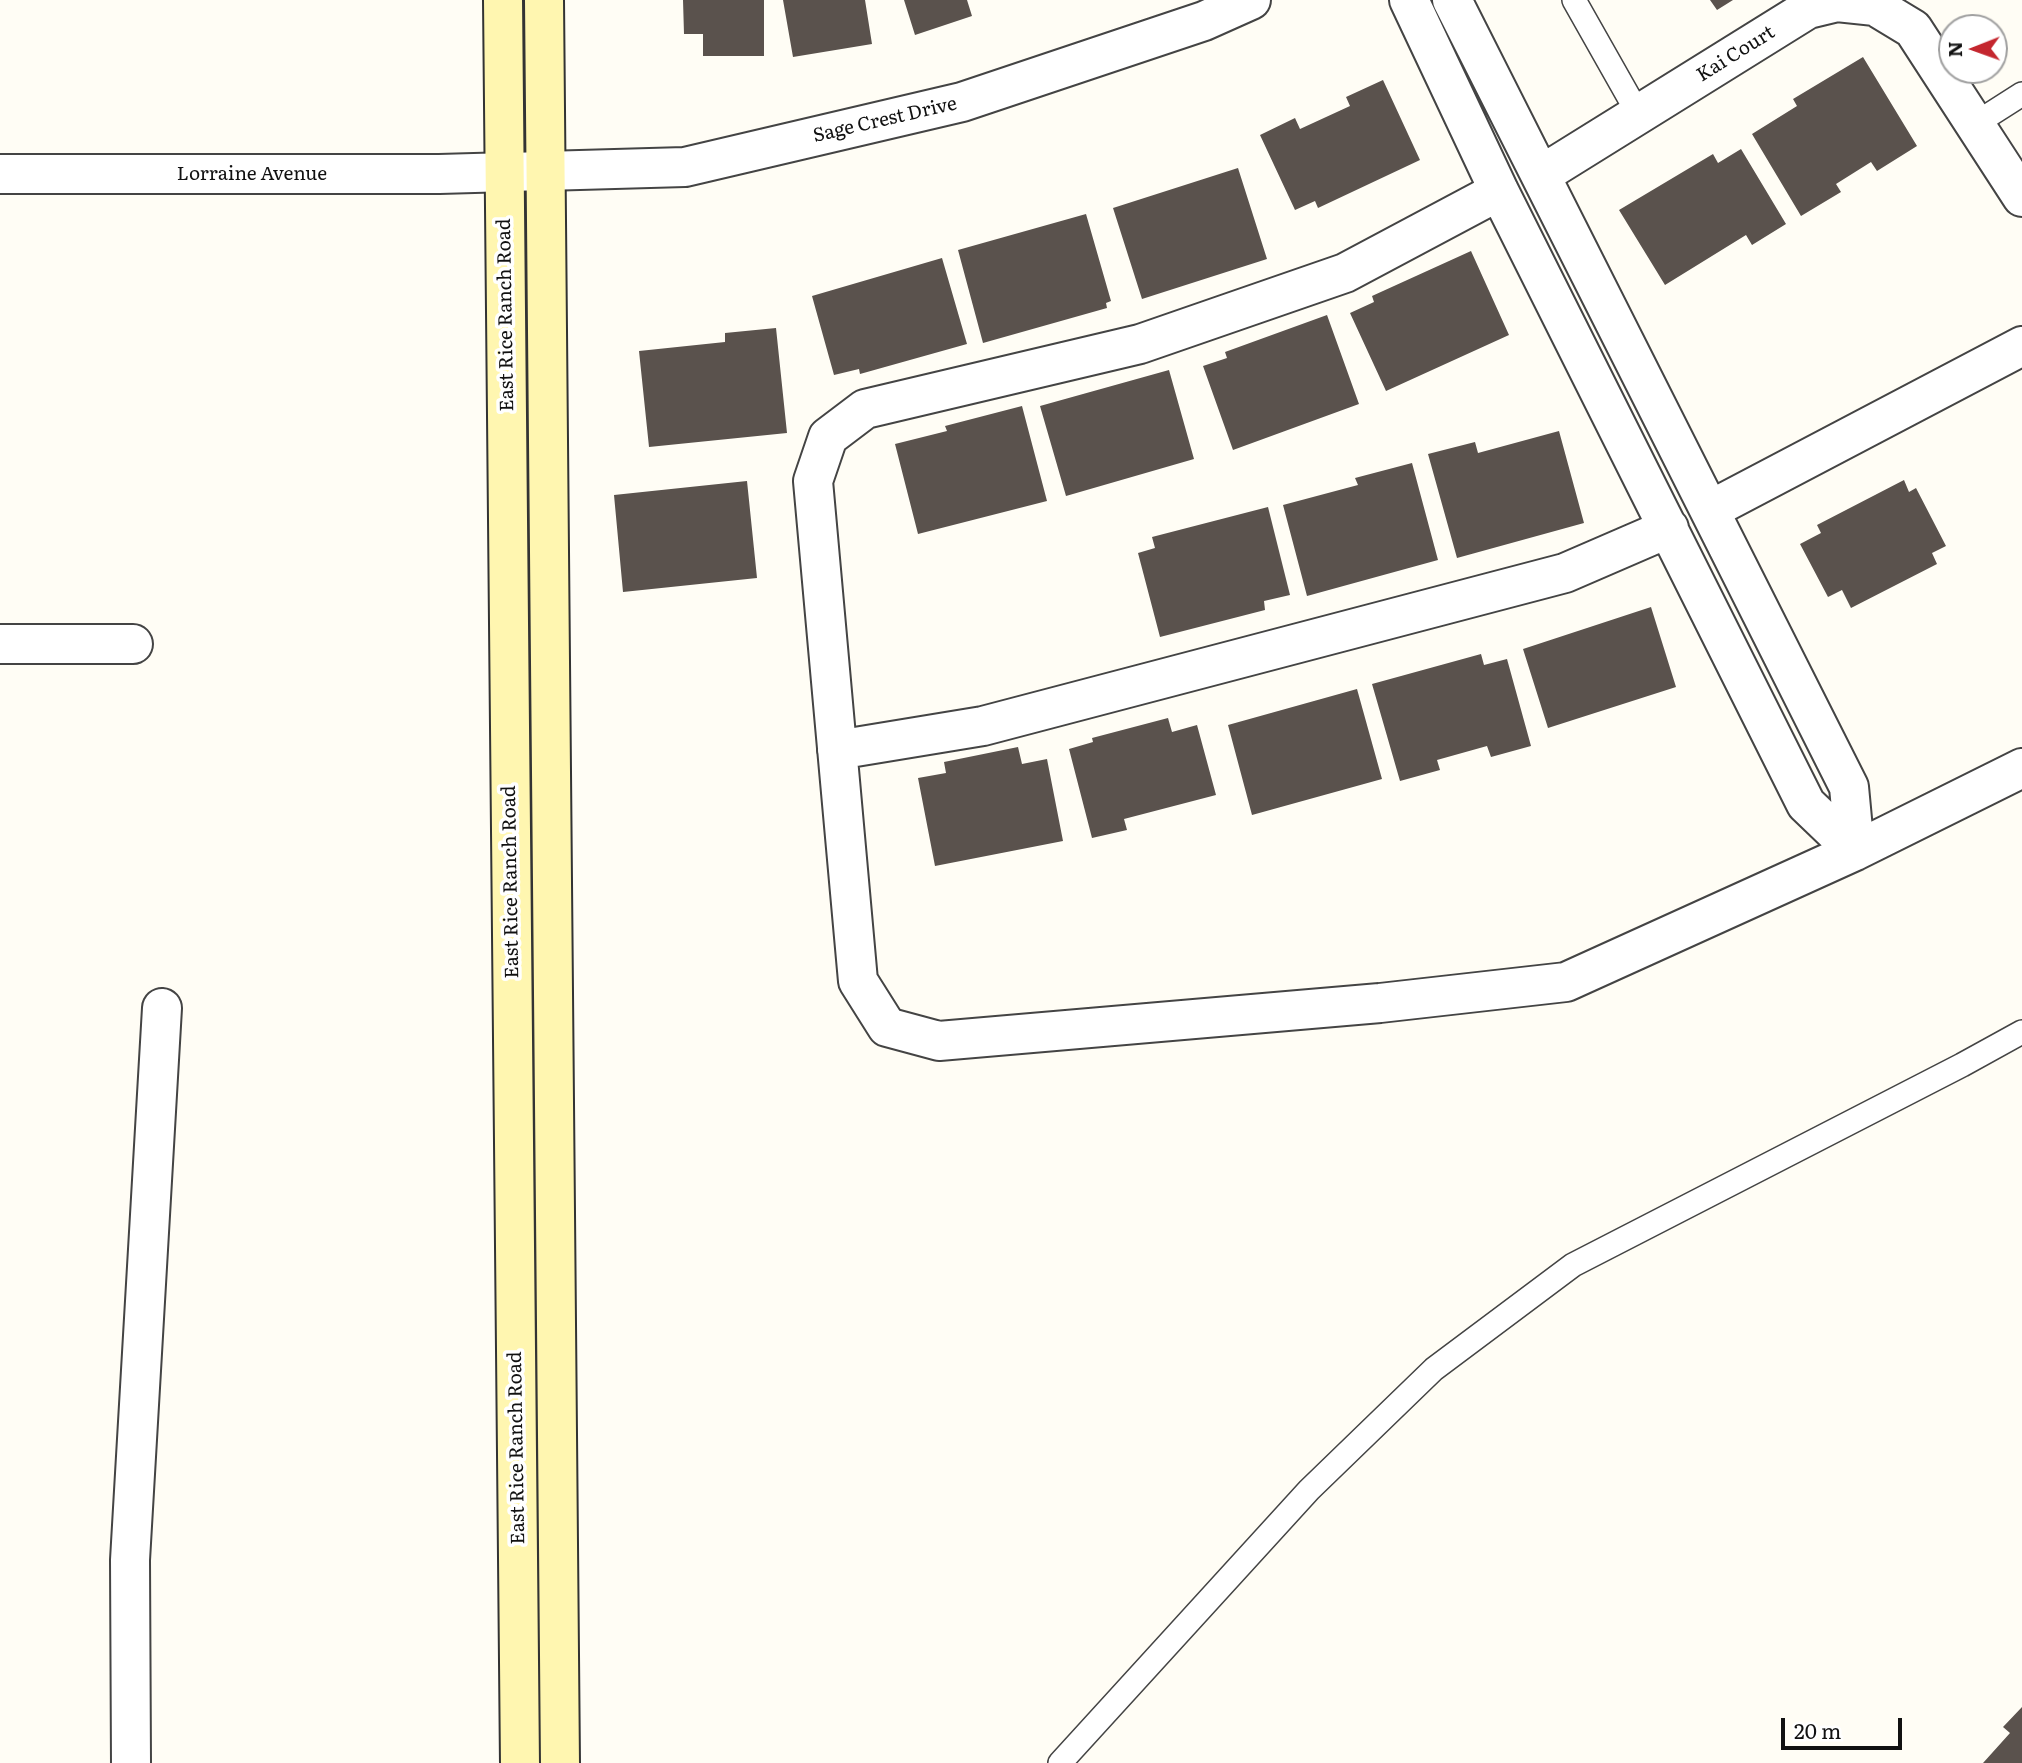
<!DOCTYPE html>
<style>
body{margin:0}
#map{position:relative;width:2022px;height:1763px;overflow:hidden;background:#fffdf5;font-family:Literata,serif}
canvas{display:block}
.north{position:absolute;left:1938px;top:14px;width:70px;height:70px;box-sizing:border-box;background:#fff;border:2px solid #a0a0a0;border-radius:50%;rotate:269deg;font-size:19px;font-weight:700;line-height:28px;text-align:center;color:#111}
.north::after{content:'';display:block;margin:auto;width:24px;height:32px;background:#c4262e;clip-path:polygon(50% 0,100% 100%,50% 72%,0 100%)}
.scale{position:absolute;left:1781px;top:1718px;width:121px;height:32px;box-sizing:border-box;border:4px solid #111;border-top:0;padding-left:9px;font-size:21px;line-height:24px;white-space:nowrap;color:#111;-webkit-text-stroke:5px #fff;paint-order:stroke}
</style>
<div id="map">
<canvas width="2022" height="1763"></canvas>
<div class="north">N</div>
<div class="scale">20 m</div>
</div>
<script>
const context = document.querySelector('canvas').getContext('2d');
context.lineJoin = 'round';
function fill(path, color) { context.fillStyle = color; context.fill(path, 'evenodd'); }
function trace(path, color, width, dash) { context.strokeStyle = color; context.lineWidth = width; context.lineCap = dash ? 'butt' : 'round'; context.setLineDash(dash || []); context.stroke(path); }
function drawText(font, color, halo, rows, align = 'center') {
  context.font = font + ' Literata,serif'; context.lineWidth = 7; context.setLineDash([]); context.textBaseline = 'middle'; context.strokeStyle = halo; context.fillStyle = color; for (const [text, x, y, turn = 0] of rows) {
    context.save(); context.translate(x, y); context.rotate((+turn || 0) * Math.PI / 180); context.textAlign = isNaN(turn) ? turn : align; if (halo) context.strokeText(text, 0, 0); context.fillText(text, 0, 0); context.restore();
  }
}
const building = new Path2D(`
 M683,0H764V56H703V34H684Z
 M783,0H865L872,44L793,57Z
 M904,0H967L972,16L915,35Z
 M1710,0H1733L1717,10Z
 M1863,57L1917,146L1877,171L1871,162L1836,184L1841,192L1801,216L1752,134L1797,106L1793,99Z
 M1383,80L1420,160L1318,208L1315,201L1295,210L1260,135L1295,118L1300,129L1350,106L1346,97Z
 M1741,149L1786,224L1752,245L1746,235L1665,285L1619,210L1713,154L1718,163Z
 M1238,168L1267,259L1142,299L1113,208Z
 M1086,214L1111,301L1106,303L1107,308L983,343L958,250Z
 M1471,251L1509,335L1386,391L1350,313L1374,302L1372,296Z
 M942,258L967,344L860,374L859,369L834,375L812,296Z
 M1327,315L1359,404L1233,450L1203,366L1227,358L1225,352Z
 M776,328L787,433L649,447L639,351L725,342V333Z
 M1169,370L1194,459L1066,496L1040,406Z
 M1022,406L1047,501L918,534L895,444L947,431L945,426Z
 M1559,431L1584,523L1457,558L1428,454L1475,442L1478,453Z
 M1412,463L1438,560L1307,596L1283,505L1358,485L1355,478Z
 M1904,480L1909,492L1916,488L1946,546L1932,553L1937,564L1851,608L1842,590L1828,597L1800,544L1821,533L1817,525Z
 M747,481L757,578L623,592L614,495Z
 M1268,507L1290,595L1264,601L1265,610L1160,637L1138,553L1155,548L1152,537Z
 M1651,607L1676,687L1548,728L1523,649Z
 M1481,654L1484,665L1507,659L1531,746L1491,757L1487,746L1437,760L1440,770L1400,781L1372,684Z
 M1357,689L1382,779L1252,815L1228,725Z
 M1168,718L1172,732L1197,725L1216,795L1124,819L1127,830L1092,838L1069,749L1093,742L1092,738Z
 M1018,747L1022,764L1047,759L1063,841L935,866L918,778L946,773L944,762Z
 M2022,1707V1763H1983L2010,1733L2003,1727Z`);
const lane = new Path2D(`
 M1574,0L1639,115
 M1975,124L2022,94
 M1060,1763L1309,1490L1434,1369L1573,1265L1962,1065L2022,1032`);
const street = new Path2D(`
 M1409,0L1499,191L1806,804L1855,851
 M1452,0L1849,787L1855,851
 M0,174H439L685,167L962,102L1204,21L1251,0
 M1541,175L1808,9L1837,2L1875,6L1913,29L2022,197
 M1499,191L1345,273L1140,344L865,409L828,437L813,481L858,981L887,1027L939,1041L1380,1003L1566,982L1855,851L2022,768
 M1710,510L2022,346
 M0,644H133
 M837,750L983,726L1565,573L1669,528
 M131,1763L130,1560L162,1008`);
const secondary = new Path2D(`
 M503,0L520,1763
 M544,0L560,1763`);
const streetNames = [
 ["Kai Court",1736,54,-32],
 ["Sage Crest Drive",885,120,-13],
 ["Lorraine Avenue",252,174],
 ["East Rice Ranch Road",506,315,-91],
 ["East Rice Ranch Road",511,882,-91],
 ["East Rice Ranch Road",517,1448,-91]
];
fill(building, '#5a524d');
trace(lane, '#444', 26);
trace(street, '#444', 42);
trace(secondary, '#333', 42);
trace(lane, '#fff', 23);
trace(street, '#fff', 38);
trace(secondary, '#fff6b0', 38);
drawText('19px', '#111', '#fff', streetNames);
</script>
